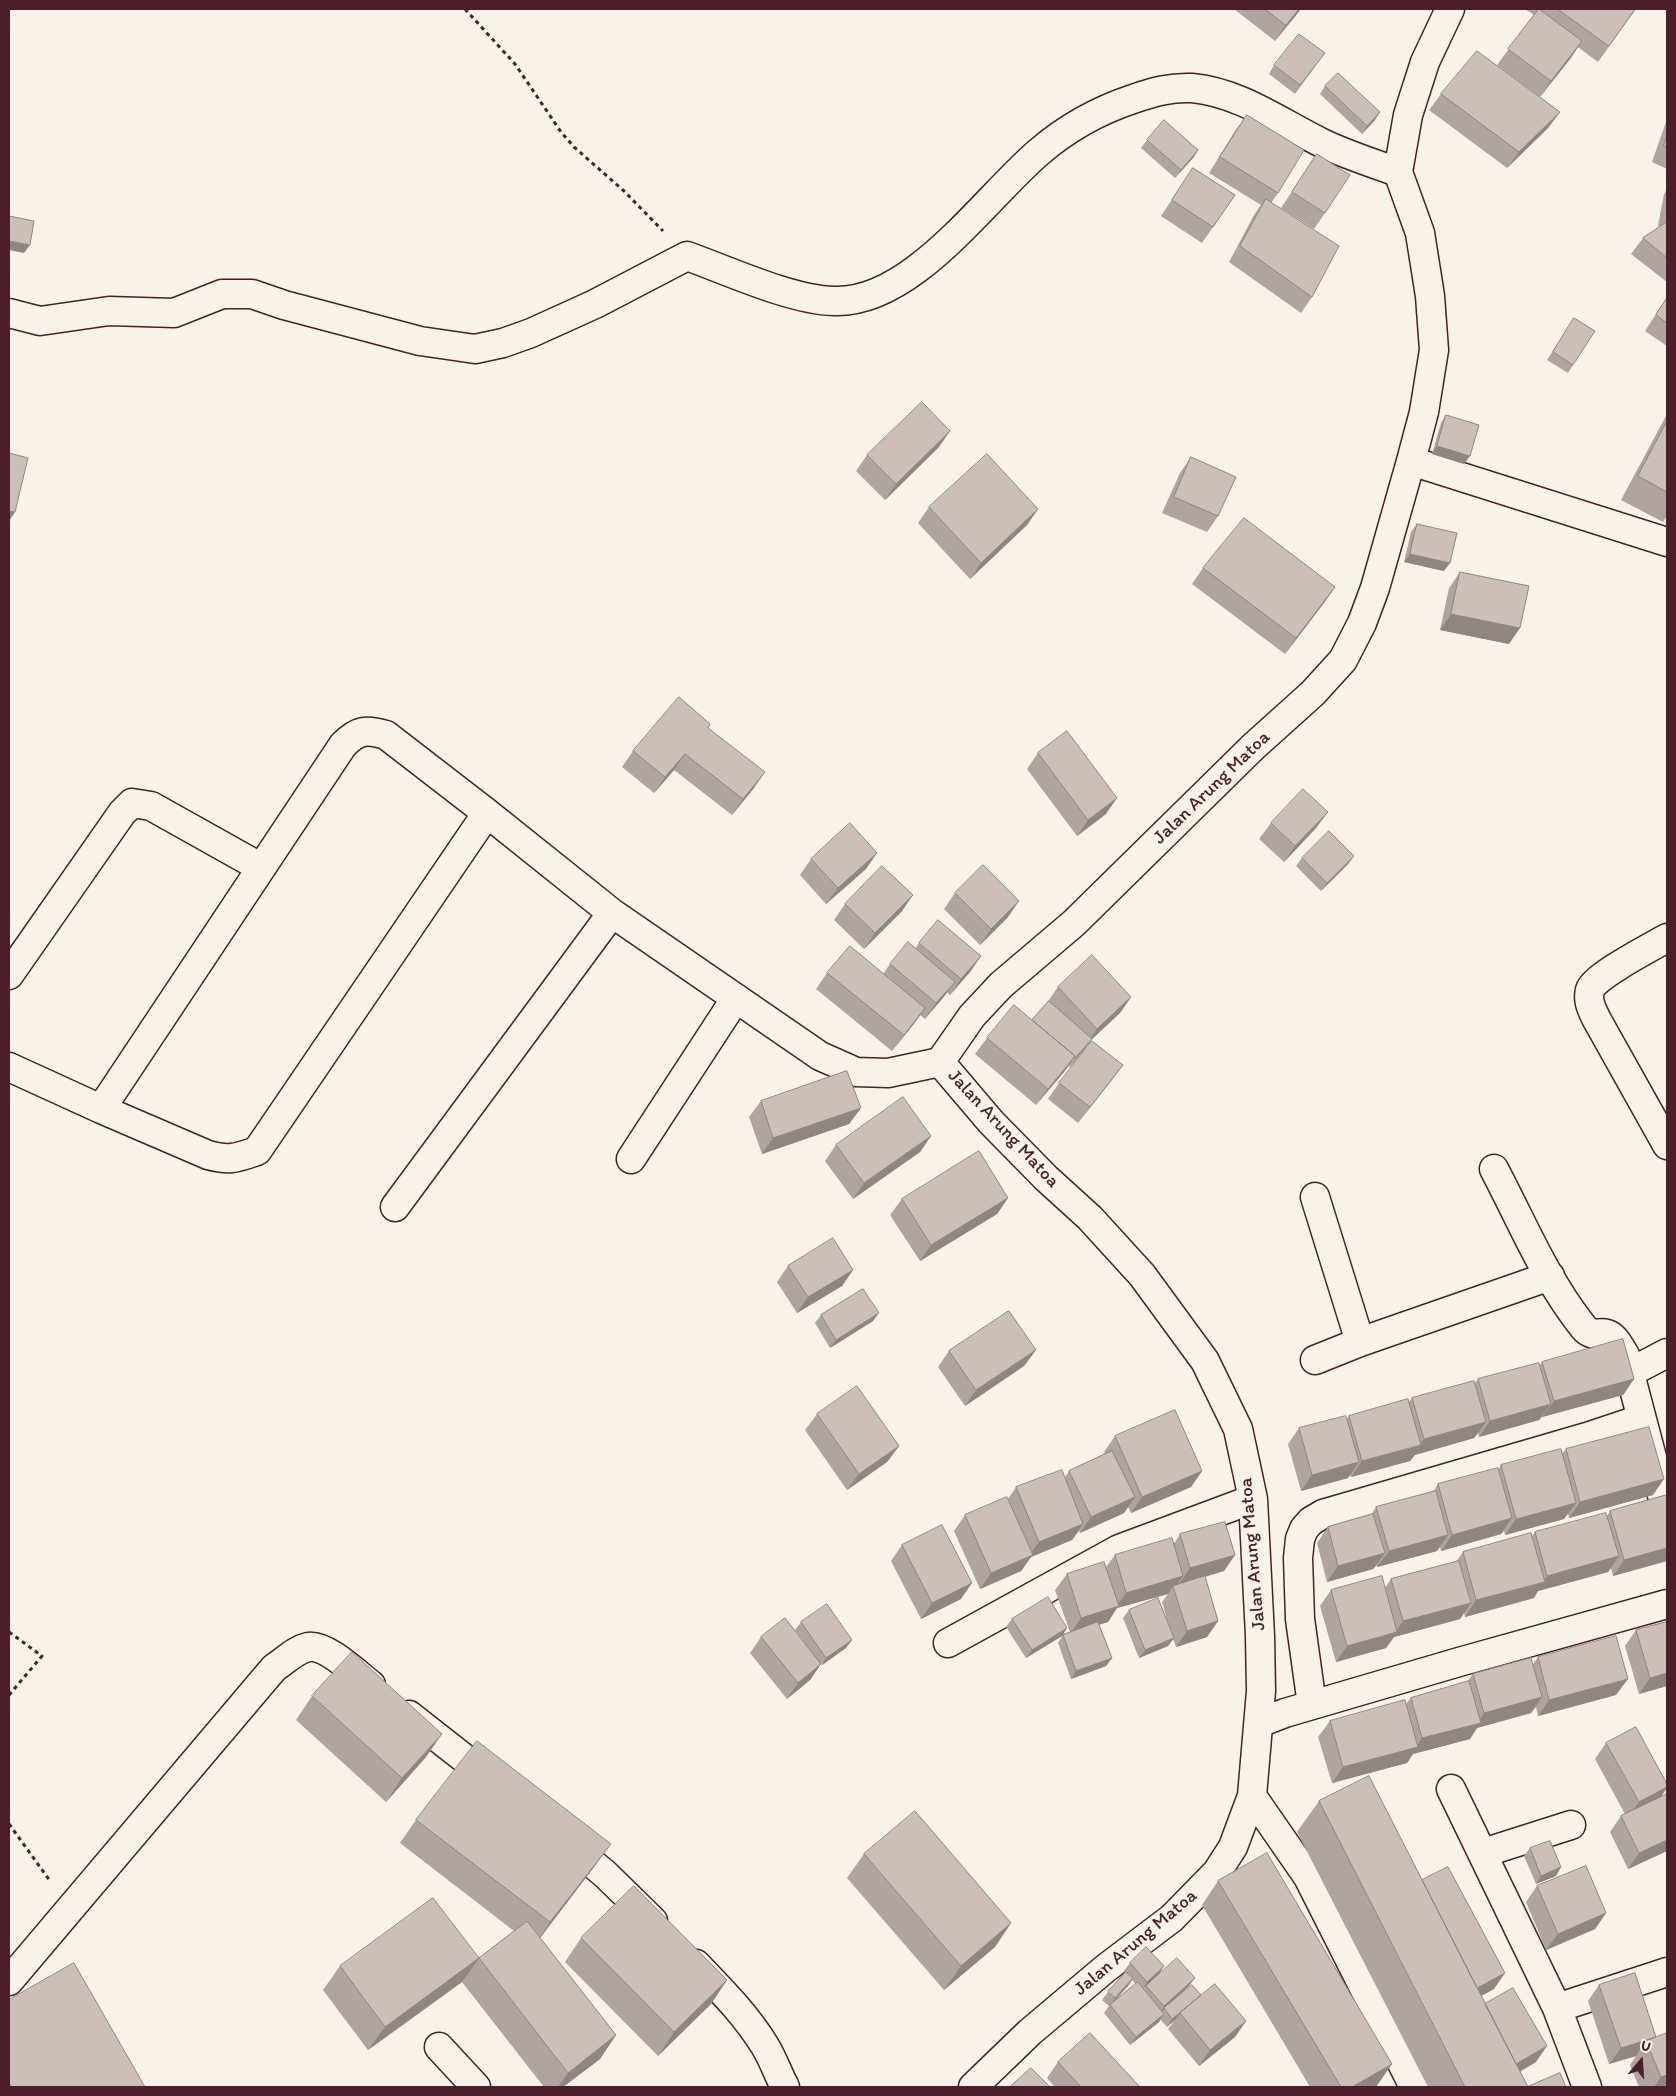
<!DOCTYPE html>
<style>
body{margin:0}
#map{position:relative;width:1676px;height:2096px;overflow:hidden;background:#f7f3e8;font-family:Itim,sans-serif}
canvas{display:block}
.frame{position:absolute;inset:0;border:10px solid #4a1f2b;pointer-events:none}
.north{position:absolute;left:1616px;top:2036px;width:50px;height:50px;-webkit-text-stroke:4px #f7f3e8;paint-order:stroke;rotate:18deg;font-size:14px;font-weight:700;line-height:20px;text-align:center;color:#4a1f2b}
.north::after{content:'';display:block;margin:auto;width:18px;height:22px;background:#4a1f2b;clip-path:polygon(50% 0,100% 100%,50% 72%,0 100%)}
</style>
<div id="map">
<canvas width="1676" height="2096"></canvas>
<div class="frame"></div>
<div class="north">U</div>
</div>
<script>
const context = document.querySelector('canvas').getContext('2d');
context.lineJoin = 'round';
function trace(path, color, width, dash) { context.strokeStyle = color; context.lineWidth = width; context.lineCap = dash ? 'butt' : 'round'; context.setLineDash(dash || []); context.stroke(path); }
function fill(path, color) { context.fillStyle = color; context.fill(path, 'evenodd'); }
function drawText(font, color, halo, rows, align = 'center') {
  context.font = font + ' Itim,sans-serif'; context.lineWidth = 4; context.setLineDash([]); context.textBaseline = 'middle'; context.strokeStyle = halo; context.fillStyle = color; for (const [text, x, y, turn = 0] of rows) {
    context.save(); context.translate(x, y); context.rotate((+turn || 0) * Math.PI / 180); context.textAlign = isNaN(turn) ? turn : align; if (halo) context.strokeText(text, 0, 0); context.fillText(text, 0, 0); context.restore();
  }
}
const path = new Path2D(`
 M465,9L515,64L561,132L574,147L624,191L663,231
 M9,1632L42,1656L9,1695
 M9,1824L50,1881`);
const street = new Path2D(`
 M9,313L40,321L109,311L174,313L222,294H252L284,305L420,341L475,349L503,343L531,333L595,304L687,256C729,271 791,300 834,301C912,304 984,199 1039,152C1068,127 1097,111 1133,99C1153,92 1171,87 1192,88C1239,92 1281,123 1322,143C1347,155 1372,163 1398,172
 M1411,461L1667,542
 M1667,938C1653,946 1593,977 1590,990C1587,1001 1592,1010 1597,1020L1667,1145
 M9,975L122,813L132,803L151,806L260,867
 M9,1067L101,1109L208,1155C230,1161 236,1158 257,1151L487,813
 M101,1109L343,745C358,730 366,729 386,735L487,813L612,913L820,1056L856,1072L888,1073L940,1062
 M631,1159L736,998
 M1494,1169C1522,1222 1546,1281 1584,1328C1593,1339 1602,1329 1611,1336C1617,1340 1621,1349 1625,1355L1667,1514
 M1315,1197L1360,1342
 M395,1207L612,913
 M1315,1360L1360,1342L1550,1276
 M1629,1373L1667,1353
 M948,1643L1119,1549L1253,1499
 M1312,1705L1300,1619L1298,1558L1300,1539L1304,1529L1311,1521L1323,1514L1587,1437L1641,1419
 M409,1715L493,1781
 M1259,1723L1285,1713L1459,1662L1667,1604
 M1451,1789L1557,2008
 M1252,1796L1308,1877L1414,2087
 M567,1842L606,1875L653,1921
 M1483,1853L1571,1825
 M696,1964C721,1990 746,2015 765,2046C773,2059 778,2074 785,2087
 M9,1981L274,1668C285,1661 295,1650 308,1647C326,1644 357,1674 371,1685
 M439,2047L476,2087
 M973,2087L1030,2032L1106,1968L1172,1918L1217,1872L1233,1847L1252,1796L1261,1691L1260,1636L1253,1499L1238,1429L1205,1361L1142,1275L1090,1218L1046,1178L991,1122L940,1062L972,1016L1001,985L1074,923L1253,747L1313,693L1343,660L1362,623L1375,588L1411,461L1424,412L1434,350L1430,296L1420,233L1398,172L1408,115L1425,62L1450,9
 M1587,2087L1557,2008L1667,1972`);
const wall = new Path2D(`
 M1234,9H1301L1275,41Z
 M1525,9H1636L1598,62L1578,47L1540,97L1497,65L1534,15Z
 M1325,53L1295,94L1269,74L1274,65Z
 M1325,86L1375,120L1362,134L1320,94Z
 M1441,94L1560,112L1548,128L1507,168L1429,110Z
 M1247,115L1278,193L1271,203L1312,297L1301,313L1229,262L1254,215L1261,205L1209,173L1235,131Z
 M1667,119V169L1652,162Z
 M1147,140L1198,150L1193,158L1175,178L1141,148Z
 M1317,154L1325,213L1314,229L1281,208Z
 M1193,168L1235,195L1202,243L1161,216Z
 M1667,189V282L1631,254L1643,238L1660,227L1658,226L1664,194Z
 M1667,297V346L1645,331Z
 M1574,318L1573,365L1568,373L1547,360Z
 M1667,414V516L1663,522L1621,500Z
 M1446,415L1464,464L1432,454L1441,423Z
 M939,447L885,500L856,471L867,455Z
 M1191,457L1218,516L1207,532L1162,513L1180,473Z
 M929,507L1038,509L1027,525L970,579L918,523Z
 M1417,524L1444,571L1404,562L1411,532Z
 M1203,568L1335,587L1324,603L1285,654L1192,584Z
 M1460,572L1509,644L1440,630L1449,588Z
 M708,728L754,788L732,815L674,770L654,793L622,767L633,751Z
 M1038,753L1106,814L1077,836L1027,769Z
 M1271,823L1316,828L1284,862L1259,839Z
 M1354,856L1348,864L1321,891L1296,866L1302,858Z
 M811,859L866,869L826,904L800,875Z
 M955,893L1008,917L980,945L944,909Z
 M845,904L902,911L864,949L834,920Z
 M919,943L981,956L970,972L950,995L947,992L925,1019L920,1015L892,1051L816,989L827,973L883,974L890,964L915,949Z
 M1058,987L1131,997L1120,1013L1092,1039L1086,1047L1070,1067L1069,1066L1064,1072L1036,1105L975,1054L987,1038L1032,1020L1047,1003Z
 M1123,1065L1111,1081L1078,1123L1048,1099L1059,1083Z
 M761,1101L861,1108L849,1124L762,1154L749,1117Z
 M931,1136L920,1152L853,1199L825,1161L836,1145Z
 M1008,1198L997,1214L920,1261L890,1215L902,1199Z
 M788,1266L853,1270L842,1286L797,1313L777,1282Z
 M821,1315L873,1321L830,1348L815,1323Z
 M1036,1350L1024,1366L965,1406L938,1367L949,1351Z
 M1542,1362L1634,1379L1623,1395L1542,1417L1539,1420L1479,1437L1478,1433L1474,1438L1415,1455L1410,1461L1351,1477L1350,1475L1348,1478L1301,1491L1288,1444L1299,1428L1347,1419L1349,1416L1409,1402L1412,1398L1475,1383L1478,1379L1540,1365Z
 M817,1414L899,1446L887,1462L847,1490L805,1430Z
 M1115,1436L1202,1471L1191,1487L1131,1513L1128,1507L1124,1513L1080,1533L1079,1531L1072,1540L1031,1557L1021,1571L980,1589L954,1531L965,1515L1008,1499L1016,1487L1065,1477L1069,1471L1105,1454L1104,1452Z
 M1566,1449L1653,1495L1569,1518L1568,1513L1564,1519L1505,1535L1504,1531L1501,1534L1441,1551L1440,1547L1437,1551L1377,1567V1565L1373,1569L1327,1582L1317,1543L1328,1527L1371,1515L1376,1507L1433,1492L1438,1484L1499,1469L1501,1465L1562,1454Z
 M1667,1495V1561L1613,1576L1611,1568L1608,1572L1538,1591L1534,1598L1465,1617L1464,1613L1460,1619L1394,1637L1386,1648L1336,1662L1320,1606L1331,1590L1385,1588L1391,1579L1456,1562L1463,1552L1532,1536L1535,1532L1607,1516L1610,1511Z
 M1180,1534L1235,1555L1224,1571L1205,1577L1218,1621L1207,1637L1176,1647L1173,1639L1168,1646L1139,1658L1123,1618L1129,1610L1170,1630L1162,1602L1168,1594L1117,1608L1108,1622L1099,1624L1112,1658L1106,1666L1071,1679L1058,1643L1063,1635L1070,1632L1055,1590L1067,1574L1106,1567L1115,1555L1174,1544Z
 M902,1545L961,1599L921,1619L891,1561Z
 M1012,1619L1067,1628L1062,1636L1026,1658L1006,1627Z
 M801,1622L846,1648L820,1665L810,1680L787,1699L750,1653L761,1637L805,1643L795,1630Z
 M1667,1622V1686L1639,1694L1625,1646L1636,1630Z
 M1538,1657L1616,1695L1538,1716L1536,1707L1531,1713L1477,1728L1470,1739L1413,1754L1407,1763L1332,1783L1318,1737L1330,1721L1406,1704L1411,1698L1467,1682L1473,1674L1533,1664Z
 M312,1696L426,1757L386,1802L296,1720Z
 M1606,1743L1667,1788L1661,1797L1667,1794V1851L1628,1869L1610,1832L1621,1816L1625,1814L1595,1759Z
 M1319,1801L1422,1880L1494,1989L1481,1996L1485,2004L1536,2062L1520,2072L1527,2087H1566H1428L1297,1832Z
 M416,1820L594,1867L540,1938L616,2035L600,2059L563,2087H544L462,1982L368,2050L323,1990L340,1966L479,1958L514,1931L400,1843Z
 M1530,1848L1561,1867L1556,1876L1536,1884L1524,1856Z
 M864,1854L1011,1923L995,1947L944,1990L847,1878Z
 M1218,1881L1376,2087H1310L1202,1905Z
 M1537,1886L1606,1913L1595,1929L1546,1950L1526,1902Z
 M581,1938L727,1980L711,2004L658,2056L565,1962Z
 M1130,1963L1159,1974L1144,1988V1989L1146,1986H1189L1173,2001L1201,1995L1246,2021L1235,2037L1199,2066L1168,2029L1175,2020L1167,2027L1160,2019L1159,2022L1130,2045L1104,2013L1109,2006L1102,2000L1108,1992L1125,1973L1124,1971ZM1132,1980L1136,1984L1112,2003L1128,1986Z
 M1635,1973L1667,2087H1639L1630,2065L1636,2056L1609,2064L1588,2001L1599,1985Z
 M1058,2062L1140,2087H1055L1047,2078Z`);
const shadedWall = new Path2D(`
 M1299,9H1301L1275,41L1286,25Z
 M1582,41L1571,58L1540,97L1551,81Z
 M1380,112L1375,120L1362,134L1367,126Z
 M1560,112L1548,128L1507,168L1519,152Z
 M1198,150L1193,158L1175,178L1181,170Z
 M9,241L30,245L24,253L9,250Z
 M950,431L939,447L885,500L896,484Z
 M1437,446L1470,456L1464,464L1432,454Z
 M1038,509L1027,525L970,579L981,563Z
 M9,511L15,512L9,521Z
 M1410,554L1450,563L1444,571L1404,562Z
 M1335,587L1324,603L1285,654L1296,638Z
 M1451,614L1520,628L1509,644L1440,630Z
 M685,754L674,770L654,793L665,777Z
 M765,772L754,788L732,815L743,799Z
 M1117,798L1106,814L1077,836L1088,820Z
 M1328,812L1316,828L1284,862L1295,846Z
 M877,853L866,869L826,904L838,888Z
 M1354,856L1348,864L1321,891L1327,883Z
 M913,895L902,911L864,949L875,933Z
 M1019,901L1008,917L980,945L991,929Z
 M981,956L970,972L950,995L961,979Z
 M955,982L943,998L925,1019L936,1003Z
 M1131,997L1120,1013L1092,1039L1086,1047L1070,1067L1097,1029Z
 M925,1008L914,1024L892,1051L904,1035Z
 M1075,1056L1064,1072L1036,1105L1048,1089Z
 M1123,1065L1111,1081L1078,1123L1090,1107Z
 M861,1108L849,1124L762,1154L773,1138Z
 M931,1136L920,1152L853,1199L864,1183Z
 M1008,1198L997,1214L920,1261L931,1245Z
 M853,1270L842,1286L797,1313L808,1297Z
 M879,1313L873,1321L830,1348L836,1340Z
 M1036,1350L1024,1366L965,1406L976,1390Z
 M1634,1379L1623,1395L1542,1417L1554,1401Z
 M1551,1404L1539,1420L1479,1437L1490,1421Z
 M1486,1422L1474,1438L1415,1455L1410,1461L1351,1477L1362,1461L1419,1446L1424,1439Z
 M899,1446L887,1462L847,1490L859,1474Z
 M1359,1462L1348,1478L1301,1491L1312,1475Z
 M1202,1471L1191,1487L1131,1513L1142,1497Z
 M1664,1479L1653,1495L1569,1518L1580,1502Z
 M1135,1497L1124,1513L1080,1533L1091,1517Z
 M1576,1503L1564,1519L1505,1535L1516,1519Z
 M1512,1518L1501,1534L1441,1551L1452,1535Z
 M1083,1524L1072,1540L1031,1557L1021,1571L980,1589L991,1573L1028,1557L1039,1542Z
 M1448,1535L1437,1551L1377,1567L1389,1551Z
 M1667,1548V1561L1613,1576L1624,1560Z
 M1385,1553L1373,1569L1327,1582L1338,1566Z
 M1235,1555L1224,1571L1179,1584L1190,1568Z
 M1619,1556L1608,1572L1538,1591L1534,1598L1465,1617L1476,1600L1543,1582L1547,1576Z
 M1183,1576L1174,1589L1173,1586L1168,1594L1117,1608L1108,1622L1070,1634L1081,1618L1116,1607L1126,1593Z
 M972,1583L961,1599L921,1619L932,1603Z
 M1471,1603L1460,1619L1394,1637L1386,1648L1336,1662L1347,1646L1395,1633L1403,1621Z
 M1218,1621L1207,1637L1176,1647L1187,1631Z
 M1067,1628L1062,1636L1026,1658L1032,1650Z
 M1174,1638L1168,1646L1139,1658L1145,1650Z
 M852,1640L846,1648L821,1666L826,1658Z
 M1112,1658L1106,1666L1071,1679L1076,1671Z
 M821,1664L810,1680L787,1699L798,1683Z
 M1667,1673V1686L1639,1694L1650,1678Z
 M1628,1679L1616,1695L1538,1716L1549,1700Z
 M1542,1697L1531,1713L1477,1728L1470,1739L1413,1754L1407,1763L1332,1783L1343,1767L1416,1747L1422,1738L1477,1724L1484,1713Z
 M442,1734L426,1757L386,1802L402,1778Z
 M1667,1787L1657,1802L1627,1818L1639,1802Z
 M1667,1840V1851L1628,1869L1639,1853Z
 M611,1844L594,1867L534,1946L550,1922Z
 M1561,1867L1556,1876L1536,1884L1541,1876Z
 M1606,1913L1595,1929L1546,1950L1558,1934Z
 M1011,1923L995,1947L944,1990L961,1966Z
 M479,1958L462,1982L368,2050L385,2027Z
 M1164,1966L1159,1974L1142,1990L1147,1982Z
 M1505,1973L1494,1989L1462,2006L1473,1990Z
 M1133,1978L1128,1986L1110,2006L1115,1998Z
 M1195,1978L1189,1986L1158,2015L1164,2006Z
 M727,1980L711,2004L658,2056L674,2032Z
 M1201,1995L1180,2013L1175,2020L1167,2027L1172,2019Z
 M1164,2014L1159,2022L1130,2045L1136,2037Z
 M1246,2021L1235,2037L1199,2066L1210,2050Z
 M616,2035L600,2059L563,2087H558L568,2073Z
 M1656,2037L1646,2041L1636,2056L1609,2064L1621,2048Z
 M1547,2046L1536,2062L1502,2081L1514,2065Z
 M1392,2064L1376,2087H1352Z
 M1667,2075V2087H1654L1661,2077Z`);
const building = new Path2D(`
 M1265,9H1299L1286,25Z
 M1539,9L1582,41L1551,81L1508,49Z
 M1558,9H1635L1609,46Z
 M1299,34L1325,53L1300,85L1274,65Z
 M1477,51L1560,112L1519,152L1441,94Z
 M1338,73L1380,112L1367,126L1325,86Z
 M1247,115L1304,150L1278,193L1220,157Z
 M1164,120L1198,150L1181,170L1147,140Z
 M1667,135V148L1664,146Z
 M1317,154L1350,175L1325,213L1292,192Z
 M1193,168L1235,195L1213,227L1172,200Z
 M1266,199L1339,246L1312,297L1240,246Z
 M9,216L34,221L30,245L9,241Z
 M1667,222V258L1643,238Z
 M1667,298V323L1656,315Z
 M1574,318L1595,331L1573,365L1553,352Z
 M922,402L950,431L896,484L867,455Z
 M1446,415L1479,425L1470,456L1437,446Z
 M1667,421V492L1638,476Z
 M9,453L28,458L15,512L9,511Z
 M987,454L1038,509L981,563L929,507Z
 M1191,457L1236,477L1218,516L1174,497Z
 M1244,518L1335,587L1296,638L1203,568Z
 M1417,524L1457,533L1450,563L1410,554Z
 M1460,572L1529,586L1520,628L1451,614Z
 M679,697L710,724L708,728L765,772L743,799L685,754L665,777L633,751Z
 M1067,731L1117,798L1088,820L1038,753Z
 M1303,789L1328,812L1295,846L1271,823Z
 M850,823L877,853L838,888L811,859Z
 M1329,831L1354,856L1327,883L1302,858Z
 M983,865L1019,901L991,929L955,893Z
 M882,866L913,895L875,933L845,904Z
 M938,920L981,956L961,979L919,943Z
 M908,942L955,982L936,1003L890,964Z
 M850,946L925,1008L904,1035L827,973Z
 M1092,955L1131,997L1097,1029L1058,987Z
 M1049,1001L1092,1039L1075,1058L1074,1057L1075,1056L1032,1020Z
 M1014,1005L1075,1056L1048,1089L987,1038Z
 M1092,1041L1123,1065L1090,1107L1059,1083Z
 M847,1071L861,1108L773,1138L761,1101Z
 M903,1097L931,1136L864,1183L836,1145Z
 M979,1151L1008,1198L931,1245L902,1199Z
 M833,1238L853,1270L808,1297L788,1266Z
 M863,1289L879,1313L836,1340L821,1315Z
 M1009,1311L1036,1350L976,1390L949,1351Z
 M1623,1339L1634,1379L1554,1401L1542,1362Z
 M1539,1363L1551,1404L1490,1421L1478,1379Z
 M1474,1381L1486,1422L1424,1439L1412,1398Z
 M857,1386L899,1446L859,1474L817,1414Z
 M1408,1399L1421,1445L1362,1461L1349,1416Z
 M1175,1410L1202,1471L1142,1497L1115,1436Z
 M1346,1416L1359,1462L1312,1475L1299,1428Z
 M1649,1427L1664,1479L1580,1502L1566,1449Z
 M1561,1449L1576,1503L1516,1519L1501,1465Z
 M1112,1451L1135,1497L1091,1517L1069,1471Z
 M1498,1468L1512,1518L1452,1535L1438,1484Z
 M1062,1470L1083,1524L1039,1542L1016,1487Z
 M1436,1491L1448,1535L1389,1551L1376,1507Z
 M1667,1495V1548L1624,1560L1610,1511Z
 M1007,1497L1033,1555L991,1573L965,1515Z
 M1606,1513L1619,1556L1547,1576L1535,1532Z
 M1373,1514L1385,1553L1338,1566L1328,1527Z
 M1225,1522L1235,1555L1190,1568L1180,1534Z
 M942,1525L972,1583L932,1603L902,1545Z
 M1531,1533L1545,1582L1476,1600L1463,1552Z
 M1172,1538L1183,1576L1126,1593L1115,1555Z
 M1459,1561L1471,1603L1403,1621L1391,1579Z
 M1104,1562L1119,1606L1081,1618L1067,1574Z
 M1205,1576L1218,1621L1187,1631L1173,1586Z
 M1382,1576L1397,1632L1347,1646L1331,1590Z
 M1048,1597L1067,1628L1032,1650L1012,1619Z
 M1158,1598L1174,1638L1145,1650L1129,1610Z
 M827,1604L852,1640L826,1658L801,1622Z
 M785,1618L821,1664L798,1683L761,1637Z
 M1098,1622L1112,1658L1076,1671L1063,1635Z
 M1667,1622V1673L1650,1678L1636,1630Z
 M1616,1636L1628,1679L1549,1700L1538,1657Z
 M352,1652L442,1734L402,1778L312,1696Z
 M1531,1658L1542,1697L1484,1713L1473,1674Z
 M1469,1681L1481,1723L1422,1738L1411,1698Z
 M1405,1700L1418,1747L1343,1767L1330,1721Z
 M1636,1727L1667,1784V1787L1639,1802L1606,1743Z
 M477,1741L611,1844L550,1922L416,1820Z
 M1369,1776L1528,2087H1465L1319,1801Z
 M1667,1794V1840L1639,1853L1621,1816Z
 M915,1811L1011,1923L961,1966L864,1854Z
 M1550,1841L1561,1867L1541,1876L1530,1848Z
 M1267,1853L1392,2064L1352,2087H1341L1218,1881Z
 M1586,1866L1606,1913L1558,1934L1537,1886Z
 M1448,1867L1505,1973L1477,1988L1422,1880Z
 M634,1886L727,1980L674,2032L581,1938Z
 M433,1898L479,1958L527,1921L616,2035L568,2073L479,1958L385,2027L340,1966Z
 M1146,1947L1164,1966L1147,1982L1130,1963Z
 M1177,1958L1195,1978L1164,2006L1146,1986Z
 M74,1963L145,2087H12L9,2082V2000Z
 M1126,1972L1133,1978L1115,1998L1108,1992Z
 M1635,1973L1656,2037L1621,2048L1599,1985Z
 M1138,1982L1164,2014L1136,2037L1110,2005Z
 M1215,1984L1246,2021L1210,2050L1180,2013Z
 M1192,1985L1201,1995L1172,2019L1164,2008Z
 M1513,1988L1547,2046L1516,2064L1485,2004Z
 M1090,2033L1140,2087H1081L1058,2062Z
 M1667,2033V2075L1661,2077L1646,2041Z
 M1031,2068L1050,2087H1010Z
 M1560,2073L1566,2087H1527Z`);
const streetNames = [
 ["Jalan Arung Matoa",1212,788,-44],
 ["Jalan Arung Matoa",1003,1129,47],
 ["Jalan Arung Matoa",1253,1554,-95],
 ["Jalan Arung Matoa",1136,1943,-40]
];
trace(street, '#4a1f2b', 31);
trace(path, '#4a1f2b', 3, [4, 4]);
trace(street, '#f7f3e8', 28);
fill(wall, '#afa49f');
fill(shadedWall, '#8f8682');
fill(building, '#ccbfb9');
trace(building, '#8f8682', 1);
drawText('19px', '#4a1f2b', '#f7f3e8', streetNames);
</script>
